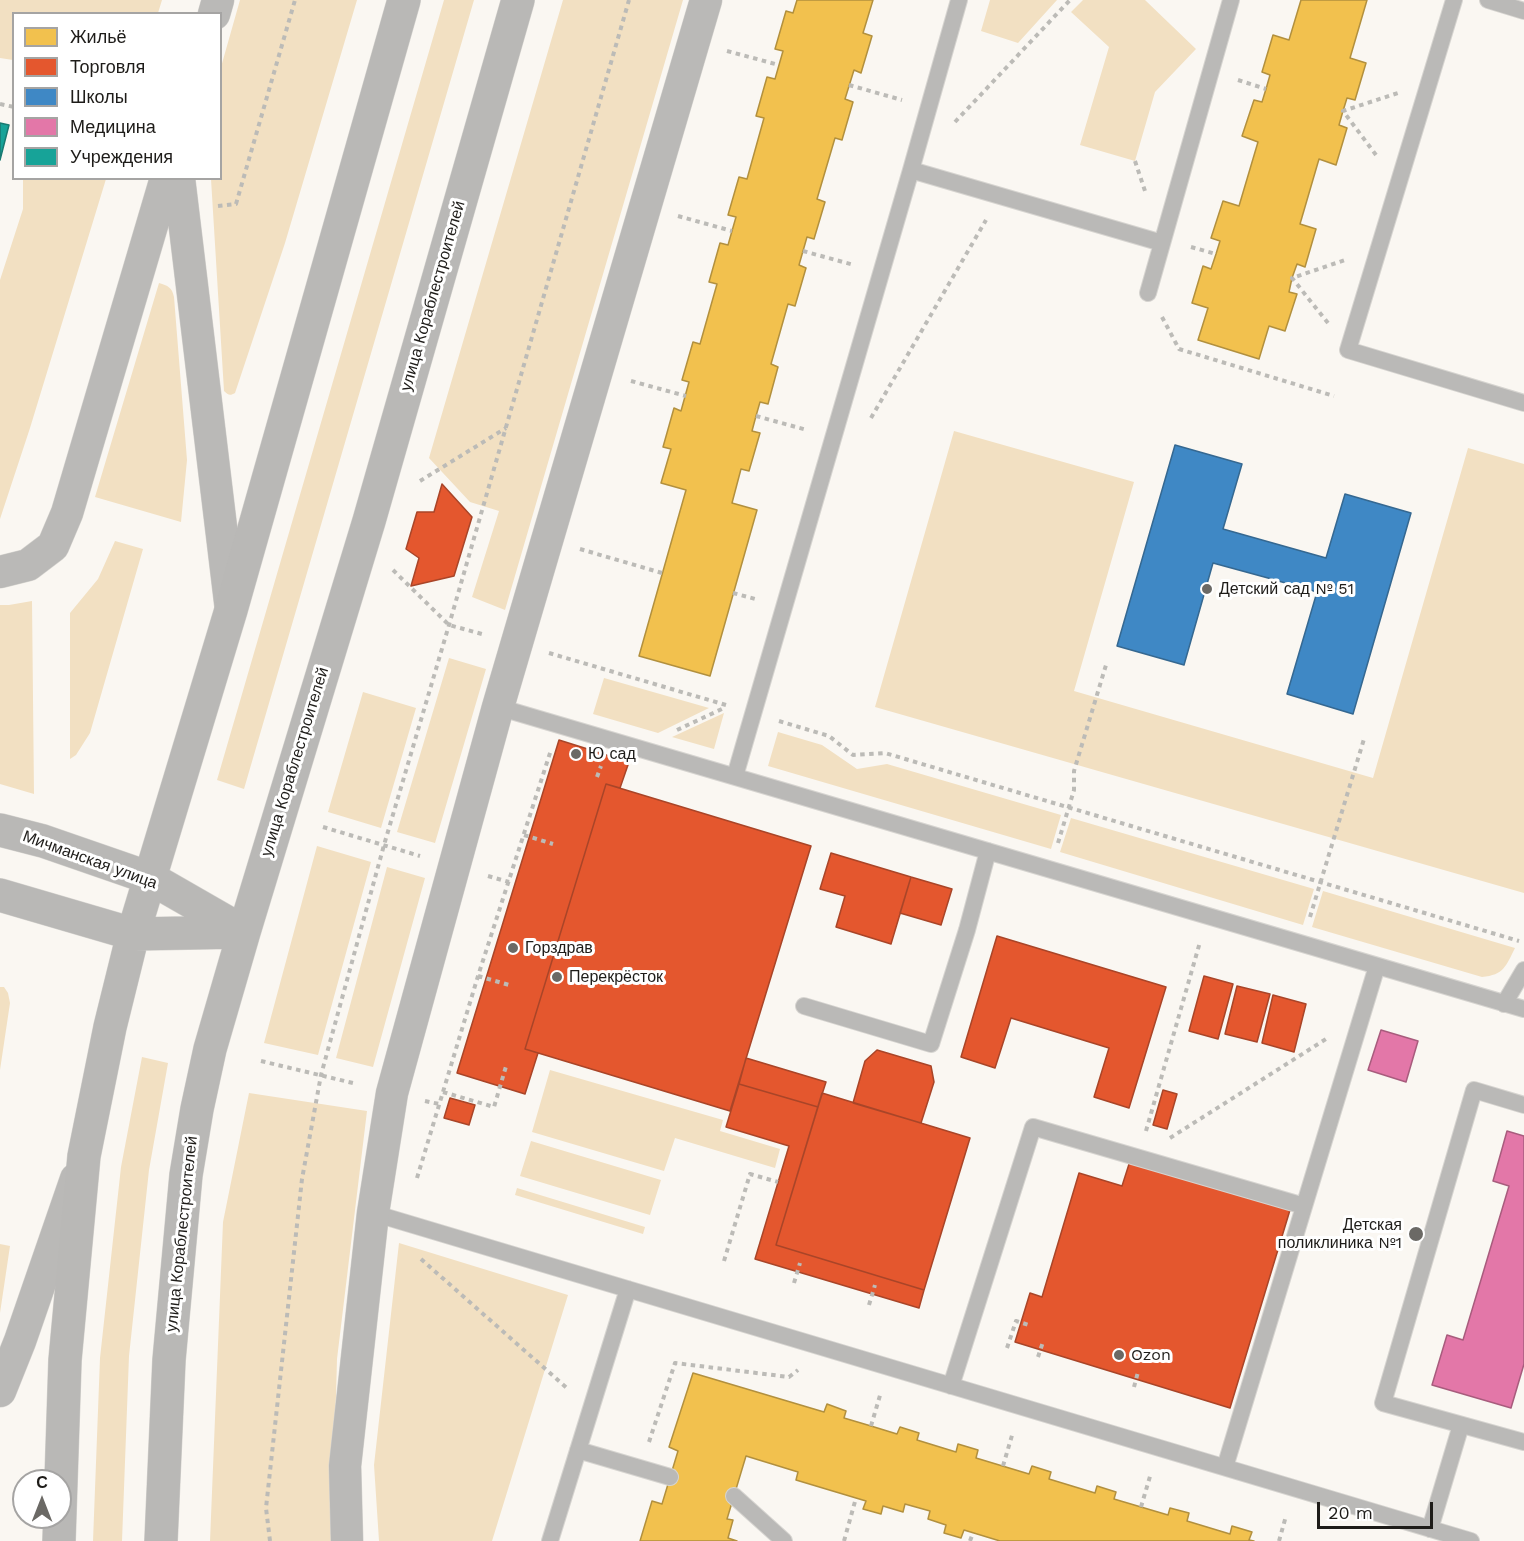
<!DOCTYPE html>
<meta charset="utf-8">
<style>
body{margin:0}
#map{position:relative;width:1524px;height:1541px;overflow:hidden;background:#faf7f2;font-family:"Work Sans",sans-serif}
canvas{display:block}
.legend{position:absolute;left:12px;top:12px;width:210px;height:168px;box-sizing:border-box;background:#fff;border:2px solid #a5a4a3;margin:0;padding:8px 10px;list-style:none;font-size:18px;color:#1e1c19}
.legend li{display:flex;align-items:center;gap:12px;height:30px}
.legend b{width:30px;border:2px solid #a5a4a3}
.north{position:absolute;left:12px;top:1469px;width:60px;height:60px;box-sizing:border-box;background:#fff;border:2px solid #a5a4a3;border-radius:50%;rotate:0deg;font-size:16px;font-weight:700;line-height:24px;text-align:center;color:#1e1c19}
.north::after{content:'';display:block;margin:auto;width:21px;height:27px;background:#6b6965;clip-path:polygon(50% 0,100% 100%,50% 72%,0 100%)}
.scale{position:absolute;left:1317px;top:1502px;width:116px;height:27px;box-sizing:border-box;border:3px solid #1e1c19;border-top:0;padding-left:8px;font-size:18px;line-height:21px;white-space:nowrap;color:#1e1c19;-webkit-text-stroke:4px #fff;paint-order:stroke}
</style>
<div id="map">
<canvas width="1524" height="1541"></canvas>
<ul class="legend">
<li><b style="height:16px;background:#f2c14e"></b>Жильё</li>
<li><b style="height:16px;background:#e4572e"></b>Торговля</li>
<li><b style="height:16px;background:#3f88c5"></b>Школы</li>
<li><b style="height:16px;background:#e377a8"></b>Медицина</li>
<li><b style="height:16px;background:#17a398"></b>Учреждения</li>
</ul>
<div class="north">С</div>
<div class="scale">20 m</div>
</div>
<script>
const context = document.querySelector('canvas').getContext('2d');
context.lineJoin = 'round';
function fill(path, color) { context.fillStyle = color; context.fill(path, 'evenodd'); }
function trace(path, color, width, dash) { context.strokeStyle = color; context.lineWidth = width; context.lineCap = dash ? 'butt' : 'round'; context.setLineDash(dash || []); context.stroke(path); }
function drawText(font, color, halo, rows, align = 'center') {
  context.font = font + ' "Work Sans",sans-serif'; context.lineWidth = 6; context.setLineDash([]); context.textBaseline = 'middle'; context.strokeStyle = halo; context.fillStyle = color; for (const [text, x, y, turn = 0] of rows) {
    context.save(); context.translate(x, y); context.rotate((+turn || 0) * Math.PI / 180); context.textAlign = isNaN(turn) ? turn : align; if (halo) context.strokeText(text, 0, 0); context.fillText(text, 0, 0); context.restore();
  }
}
const green = new Path2D(`
 M0,0H162L158,13L14,14L13,60L0,58Z
 M240,0H357L285,243L235,393C230,396 228,395 224,391L211,179L220,178L221,67Z
 M444,0H474L244,789L217,780Z
 M563,0H683L505,610L472,597L499,511L470,502L429,458Z
 M990,0H1057L1018,43L981,31Z
 M1083,0H1145L1196,49L1155,92L1135,161L1080,145L1109,47L1071,12Z
 M23,179H106L30,428L0,519V280L23,209Z
 M159,283C168,286 172,287 174,297L187,460L181,522L95,497Z
 M954,431L1134,482L1074,691L1373,778L1468,448L1524,464V893L875,707Z
 M115,541L143,549L90,733L76,755L70,759V613L98,579Z
 M32,601L34,794L0,784V605H9Z
 M449,658L486,669L435,843L397,832Z
 M604,678L709,708L658,733L593,714Z
 M363,692L416,708L381,828L328,812Z
 M724,713L714,749L672,737Z
 M778,732L822,745L857,769L887,764L1061,815L1051,849L768,766Z
 M1071,818L1314,889L1303,925L1060,852Z
 M317,846L371,862L318,1055L264,1043Z
 M387,867L425,878L373,1067L336,1058Z
 M1323,891L1515,948C1506,966 1504,975 1482,977L1312,927Z
 M0,987H4L8,993L10,1003L0,1070Z
 M142,1057L168,1063L149,1170L129,1356L122,1541H93L100,1358L121,1167Z
 M550,1070L723,1120L720,1131L780,1149L775,1168L675,1138L664,1171L532,1132Z
 M249,1093L367,1111L337,1359L332,1541H210L223,1222Z
 M531,1141L661,1180L650,1215L520,1176Z
 M517,1188L645,1227L643,1234L515,1195Z
 M399,1243L568,1295L492,1541H379L374,1465Z
 M0,1244L10,1246L0,1313Z`);
const homes = new Path2D(`
 M797,0H873L863,33L872,36L861,73L854,70L845,99L853,102L842,140L835,138L817,199L825,202L814,239L807,237L799,265L806,268L795,306L788,304L771,364L778,367L768,404L760,402L756,416L752,431L760,433L749,471L741,469L732,503L757,510L710,676L639,656L686,490L661,483L671,449L663,447L674,408L681,411L689,382L682,380L693,342L700,344L717,284L709,282L720,243L728,245L736,217L728,215L739,177L747,179L764,118L756,116L767,77L775,79L783,51L775,49L786,11L793,13Z
 M1301,0H1367L1350,58L1366,63L1355,100L1347,98L1343,111L1339,125L1347,128L1336,165L1319,159L1300,224L1316,229L1305,267L1297,264L1292,278L1289,292L1297,294L1285,331L1269,326L1259,359L1198,340L1208,308L1192,303L1203,266L1211,269L1216,254L1220,241L1211,238L1223,201L1239,206L1258,142L1242,136L1254,100L1262,102L1266,89L1270,75L1262,72L1273,35L1289,40Z
 M693,1373L824,1412L827,1404L846,1411L844,1418L871,1426L897,1434L900,1427L919,1433L917,1440L956,1452L958,1444L978,1450L976,1458L1029,1474L1032,1466L1051,1472L1049,1479L1095,1493L1097,1486L1116,1492L1114,1499L1168,1515L1170,1508L1189,1513L1187,1521L1230,1534L1232,1526L1252,1532L1249,1540L1254,1541H1000L964,1530L961,1538L944,1533L946,1525L928,1519L930,1511L905,1504L903,1512L883,1506L881,1514L863,1509L866,1501L796,1480L798,1472L746,1456L727,1519L733,1520L728,1538L737,1541H640L652,1501L662,1504L678,1451L669,1447Z`);
const shops = new Path2D(`
 M442,484L472,517L454,576L411,586L419,558L406,549L417,512H434Z
 M559,740L629,762L620,788L606,784L525,1049L538,1053L525,1094L457,1073Z
 M606,784L811,846L730,1111L525,1049Z
 M831,853L911,877L891,944L836,927L845,896L820,889Z
 M911,877L952,889L941,925L900,913Z
 M997,936L1166,987L1129,1108L1094,1097L1109,1048L1011,1018L995,1068L961,1057Z
 M1204,976L1233,984L1218,1039L1189,1031Z
 M1237,986L1270,994L1257,1042L1225,1034Z
 M1273,995L1306,1004L1294,1052L1262,1043Z
 M877,1050L931,1066L934,1082L921,1123L853,1103L865,1061Z
 M746,1058L826,1082L818,1107L739,1084Z
 M739,1084L818,1107L776,1245L924,1290L919,1308L755,1259L789,1146L726,1127Z
 M1163,1090L1177,1094L1167,1129L1153,1125Z
 M822,1093L970,1138L924,1290L776,1245Z
 M450,1098L475,1105L469,1125L444,1118Z
 M1130,1161L1290,1210L1230,1408L1015,1342L1030,1293L1042,1297L1079,1173L1122,1186Z`);
const schools = new Path2D(`
 M1175,445L1242,464L1223,529L1326,558L1345,494L1411,513L1353,714L1287,694L1317,592L1268,578L1213,563L1184,665L1117,646Z`);
const health = new Path2D(`
 M1381,1030L1418,1041L1406,1082L1368,1070Z
 M1507,1131L1524,1136V1364L1511,1408L1432,1385L1447,1335L1463,1340L1509,1186L1493,1181Z`);
const public = new Path2D(`
 M0,123L9,125L0,160Z`);
const path = new Path2D(`
 M727,51L779,65
 M1238,80L1266,89
 M849,85L902,100
 M0,104L14,107
 M955,122L1070,0
 M1376,155L1343,111L1398,93
 M1135,161L1146,194
 M218,206L236,204L295,0
 M678,216L732,231
 M1191,247L1216,254
 M803,251L854,265
 M1162,317L1179,349L1334,396
 M1328,323L1292,278L1345,260
 M631,381L686,396
 M756,416L807,430
 M871,418L986,220
 M420,481L506,428
 M580,549L662,573
 M393,570L449,625L482,634
 M733,593L759,600
 M549,653L726,705
 M779,721L829,736L853,755L885,753L1519,941
 M677,730L724,708
 M597,777L601,766
 M323,827L420,856
 M524,835L553,844
 M1058,843L1074,790V771L1106,665
 M488,876L509,882
 M1310,917L1364,739
 M478,976L509,985
 M261,1061L357,1084
 M443,1092L494,1107L507,1063
 M425,1101L439,1104
 M1146,1131L1200,942
 M1170,1138L1326,1039
 M417,1178L478,976L551,750
 M421,1259L568,1389
 M724,1261L750,1174L778,1182
 M794,1283L800,1263
 M869,1305L875,1285
 M1007,1348L1016,1321L1029,1325
 M1038,1357L1043,1342
 M1134,1387L1138,1372
 M871,1426L881,1392
 M649,1442L675,1363L789,1377L798,1370
 M1003,1466L1013,1432
 M1141,1507L1151,1473
 M270,1541L266,1508L302,1179L321,1075L384,845L449,625L629,0
 M844,1541L856,1498
 M970,1541L973,1533
 M1279,1541L1286,1516`);
const service = new Path2D(`
 M1454,0L1348,350L1524,403
 M1488,0L1524,11
 M911,170L1162,243
 M1148,293L1231,0
 M498,707L1524,1009
 M735,776L911,170L959,0
 M1504,1004L1524,970
 M804,1006L931,1044L967,930L988,851
 M1524,1105L1474,1090L1383,1403L1524,1442
 M373,1213L1471,1541
 M951,1386L1033,1127L1304,1206
 M578,1450L670,1477
 M1225,1467L1377,966
 M734,1496L784,1541
 M1430,1529L1461,1425
 M550,1541L628,1289`);
const minor = new Path2D(`
 M214,14L218,0
 M179,178L231,610
 M0,572L28,565L53,546L67,513L166,178
 M0,1391L20,1341L76,1179
 M347,1541L345,1466L373,1213L392,1093L498,707L706,0`);
const secondary = new Path2D(`
 M0,830L43,841L150,878L244,932
 M0,895L133,934L244,932
 M59,1541L65,1360L84,1156L110,1027L133,934L231,610L404,0
 M161,1541L169,1360L186,1175L197,1109L210,1049L244,932L369,521L518,0`);
const markers = [
 [1207,589,6,"#6b6965"],
 [576,754,6,"#6b6965"],
 [513,948,6,"#6b6965"],
 [557,977,6,"#6b6965"],
 [1416,1234,8,"#6b6965"],
 [1119,1355,6,"#6b6965"]
];
const streetNames = [
 ["улица Кораблестроителей",433,296,-74],
 ["улица Кораблестроителей",295,762,-73],
 ["Мичманская улица",90,860,20],
 ["улица Кораблестроителей",182,1234,-84]
];
const poiNames = [
 ["Детский сад № 51",1219,589],
 ["Ю сад",588,754],
 ["Горздрав",525,948],
 ["Перекрёсток",569,977],
 ["Детская",1402,1225,"right"],
 ["поликлиника №1",1402,1243,"right"],
 ["Ozon",1131,1355]
];
fill(green, '#f2e0c2');
fill(homes, '#f2c14e');
trace(homes, '#b2903e', 1.5);
fill(shops, '#e4572e');
trace(shops, '#a94528', 1.5);
fill(schools, '#3f88c5');
trace(schools, '#356891', 1.5);
fill(health, '#e377a8');
trace(health, '#a85c7d', 1.5);
fill(public, '#17a398');
trace(public, '#197a72', 1.5);
trace(service, '#d6d4d0', 18);
trace(minor, '#d6d4d0', 33);
trace(secondary, '#d6d4d0', 34);
trace(path, '#bcbbb7', 4, [4.5, 4.5]);
trace(service, '#bab9b7', 16);
trace(minor, '#bab9b7', 32);
trace(secondary, '#b9b8b6', 33);
for (const [x, y, r, color] of markers) { const dot = new Path2D(); dot.arc(x, y, r, 0, 2 * Math.PI); context.fillStyle = color; context.fill(dot); trace(dot, '#fff', 2); }
drawText('16px', '#1e1c19', '#fff', streetNames);
drawText('16px', '#1e1c19', '#fff', poiNames, 'left');
</script>
